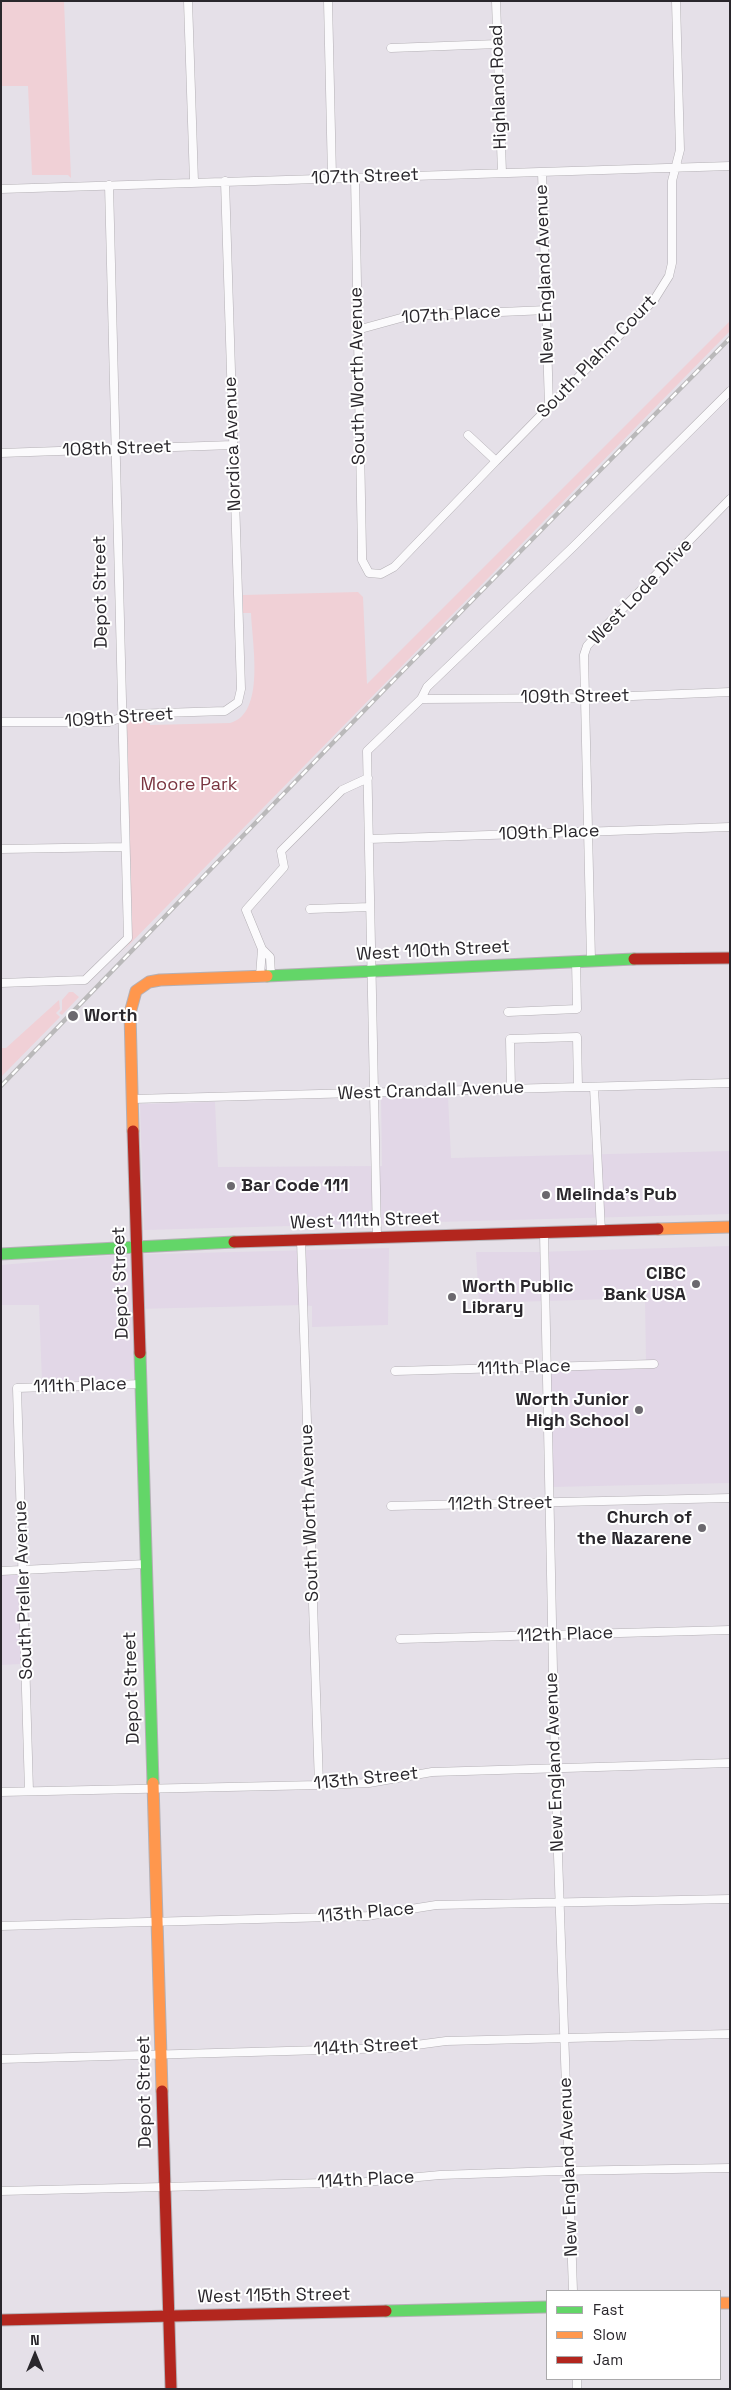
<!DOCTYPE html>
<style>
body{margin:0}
#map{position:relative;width:731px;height:2390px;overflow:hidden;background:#e5e0e8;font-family:"Space Grotesk",sans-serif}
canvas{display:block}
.frame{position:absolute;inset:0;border:2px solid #2a272c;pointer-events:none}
.legend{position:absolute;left:546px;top:2290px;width:175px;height:90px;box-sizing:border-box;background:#fff;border:1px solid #aaa9ab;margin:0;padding:6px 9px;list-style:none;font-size:15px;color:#2a272c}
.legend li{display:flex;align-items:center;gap:10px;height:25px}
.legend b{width:25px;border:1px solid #aaa9ab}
.north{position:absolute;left:10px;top:2330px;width:50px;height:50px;-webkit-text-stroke:4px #fff;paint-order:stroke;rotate:0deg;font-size:14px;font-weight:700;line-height:20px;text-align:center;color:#2a272c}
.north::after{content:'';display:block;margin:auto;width:18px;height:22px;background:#2a272c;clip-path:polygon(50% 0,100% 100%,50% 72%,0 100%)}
</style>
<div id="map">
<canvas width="731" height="2390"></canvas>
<div class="frame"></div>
<ul class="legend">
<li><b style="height:6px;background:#63d668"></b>Fast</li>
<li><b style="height:6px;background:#ff974d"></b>Slow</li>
<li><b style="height:6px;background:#b3261e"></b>Jam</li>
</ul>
<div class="north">N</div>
</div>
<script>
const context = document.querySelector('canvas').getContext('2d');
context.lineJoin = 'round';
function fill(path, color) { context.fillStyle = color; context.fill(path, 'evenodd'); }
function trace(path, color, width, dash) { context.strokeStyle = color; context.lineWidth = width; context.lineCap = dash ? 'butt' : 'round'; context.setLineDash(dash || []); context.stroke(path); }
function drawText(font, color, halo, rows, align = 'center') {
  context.font = font + ' "Space Grotesk",sans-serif'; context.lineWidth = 4; context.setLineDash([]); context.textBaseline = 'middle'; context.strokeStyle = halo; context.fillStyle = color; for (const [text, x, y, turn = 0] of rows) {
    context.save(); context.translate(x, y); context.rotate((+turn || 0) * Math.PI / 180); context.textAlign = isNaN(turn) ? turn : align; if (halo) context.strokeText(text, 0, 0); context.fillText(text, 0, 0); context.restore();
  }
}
const built = new Path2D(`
 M448,1096L451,1158L730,1151V1214L144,1230L140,1104L215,1102L218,1167L382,1166L381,1097Z
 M730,1246V1483L552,1487L549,1365L646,1363L645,1298L479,1303L476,1252H536Z
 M389,1248L388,1325L312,1327V1306L303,1305L134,1309L137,1379L42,1381L39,1305H1V1265L117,1255Z
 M20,1574L21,1664L1,1665V1575Z`);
const green = new Path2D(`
 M1,1H64L71,178L68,175H32L28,86H1Z
 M730,321V331L122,952L129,944L132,928L127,724L133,719L150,718V725L230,723C266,714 252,642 251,613H243V595L358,592L363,597L367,684Z
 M69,992H73L79,997L62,1015L59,1013L62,1010V1000Z
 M59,1000L60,1009L56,1013L60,1017L1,1077V1048H6Z`);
const street = new Path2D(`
 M188,1L194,182
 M328,1L332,177
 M496,1L502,173
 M391,48L498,44
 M542,172L549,407
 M355,177L362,552V560L369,573L381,574L394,567L496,461
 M1,189L730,166
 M357,330L408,316L547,310
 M468,435L496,461L654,300L669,276L672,263V181L680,150L676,1
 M1,453L233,445
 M421,699L584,698L730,692
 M1,722H109L131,714L225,711L238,702L241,689L225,181
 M369,839L730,827
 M1,849L125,847
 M310,909L370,907
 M262,949L270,957L271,975
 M591,960L584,655L587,646L596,636L730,499
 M260,976L262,949L246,910L284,867L281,851L342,790L368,778
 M1,983L85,980L128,938L109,185
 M508,1012L577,1009L576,961
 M594,1087L601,1231
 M511,1089L510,1039L577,1037L578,1087
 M133,1099L730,1083
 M544,1233L555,1768L573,2291
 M377,1238L367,751L421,699L427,687L574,546L730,391
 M301,1240L319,1785
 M395,1371L654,1364
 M391,1506L730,1498
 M1,1571L146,1564
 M400,1639L730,1630
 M29,1791L17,1388L142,1384
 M1,1792L319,1785L369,1783L432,1772L730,1763
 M1,1926L367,1916L436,1905L730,1899
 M1,2059L394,2048L446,2041L730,2034
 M1,2191L365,2182L440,2175L557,2171L730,2168
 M577,2379V2389`);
const fast = new Path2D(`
 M267,976L634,959
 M1,1254L234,1242
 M140,1353L153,1783
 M386,2311L547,2307`);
const slow = new Path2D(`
 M133,1131L130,1013L136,991L149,982L160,980L267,976
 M658,1229L730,1227
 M153,1783L162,2091
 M720,2303H730`);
const jam = new Path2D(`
 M634,959L730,958
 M133,1131L140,1353
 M234,1242L658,1229
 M162,2091L171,2389
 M1,2320L386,2311`);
const rail = new Path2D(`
 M1,1086L385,689L730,338`);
const markers = [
 [73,1016,6,"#6b686e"],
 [231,1186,5,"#6b686e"],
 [546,1195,5,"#6b686e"],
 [696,1284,5,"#6b686e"],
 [452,1297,5,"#6b686e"],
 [639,1410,5,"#6b686e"],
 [702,1528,5,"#6b686e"]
];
const streetNames = [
 ["Highland Road",499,87,-92],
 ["107th Street",365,177,-2],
 ["New England Avenue",545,274,-92],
 ["107th Place",451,315,-4],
 ["South Plahm Court",597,357,-46],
 ["South Worth Avenue",358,376,-91],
 ["Nordica Avenue",233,444,-92],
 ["108th Street",117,449,-2],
 ["Depot Street",101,592,-91],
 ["West Lode Drive",641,592,-46],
 ["109th Street",575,697,-1],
 ["109th Street",119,718,-4],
 ["109th Place",549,833,-2],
 ["West 110th Street",433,951,-3],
 ["West Crandall Avenue",431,1091,-2],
 ["West 111th Street",365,1221,-2],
 ["Depot Street",121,1283,-92],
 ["111th Place",524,1368,-2],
 ["111th Place",80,1386,-2],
 ["112th Street",500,1504,-1],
 ["South Worth Avenue",310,1513,-92],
 ["South Preller Avenue",24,1590,-92],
 ["112th Place",565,1635,-2],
 ["Depot Street",132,1688,-92],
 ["New England Avenue",555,1762,-92],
 ["113th Street",366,1779,-6],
 ["113th Place",366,1913,-5],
 ["114th Street",366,2047,-3],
 ["Depot Street",145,2092,-91],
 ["New England Avenue",569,2167,-92],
 ["114th Place",366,2180,-3],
 ["West 115th Street",274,2296,-1]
];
const parkNames = [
 ["Moore Park",189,785]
];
const poiNames = [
 ["Worth",84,1016],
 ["Bar Code 111",241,1186],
 ["Melinda's Pub",556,1195],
 ["CIBC",686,1274,"right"],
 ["Bank USA",686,1295,"right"],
 ["Worth Public",462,1287],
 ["Library",462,1308],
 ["Worth Junior",629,1400,"right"],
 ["High School",629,1421,"right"],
 ["Church of",692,1518,"right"],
 ["the Nazarene",692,1539,"right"]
];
fill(built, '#e2d7e7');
fill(green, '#f0d0d6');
trace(street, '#b4b0b5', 9);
trace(fast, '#b4b0b5', 13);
trace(slow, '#b4b0b5', 13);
trace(jam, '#b4b0b5', 13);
trace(street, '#fbfafc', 8);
trace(fast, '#63d668', 11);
trace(slow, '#ff974d', 11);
trace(jam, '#b3261e', 11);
trace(rail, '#bab9ba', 4.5);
trace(rail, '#fff', 2.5, [8]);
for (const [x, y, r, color] of markers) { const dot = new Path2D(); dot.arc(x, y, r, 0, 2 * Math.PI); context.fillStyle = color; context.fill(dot); trace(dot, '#fff', 2); }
drawText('18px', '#2a272c', '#fff', streetNames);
drawText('18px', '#7a3641', '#fff', parkNames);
drawText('bold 18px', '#2a272c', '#fff', poiNames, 'left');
</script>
